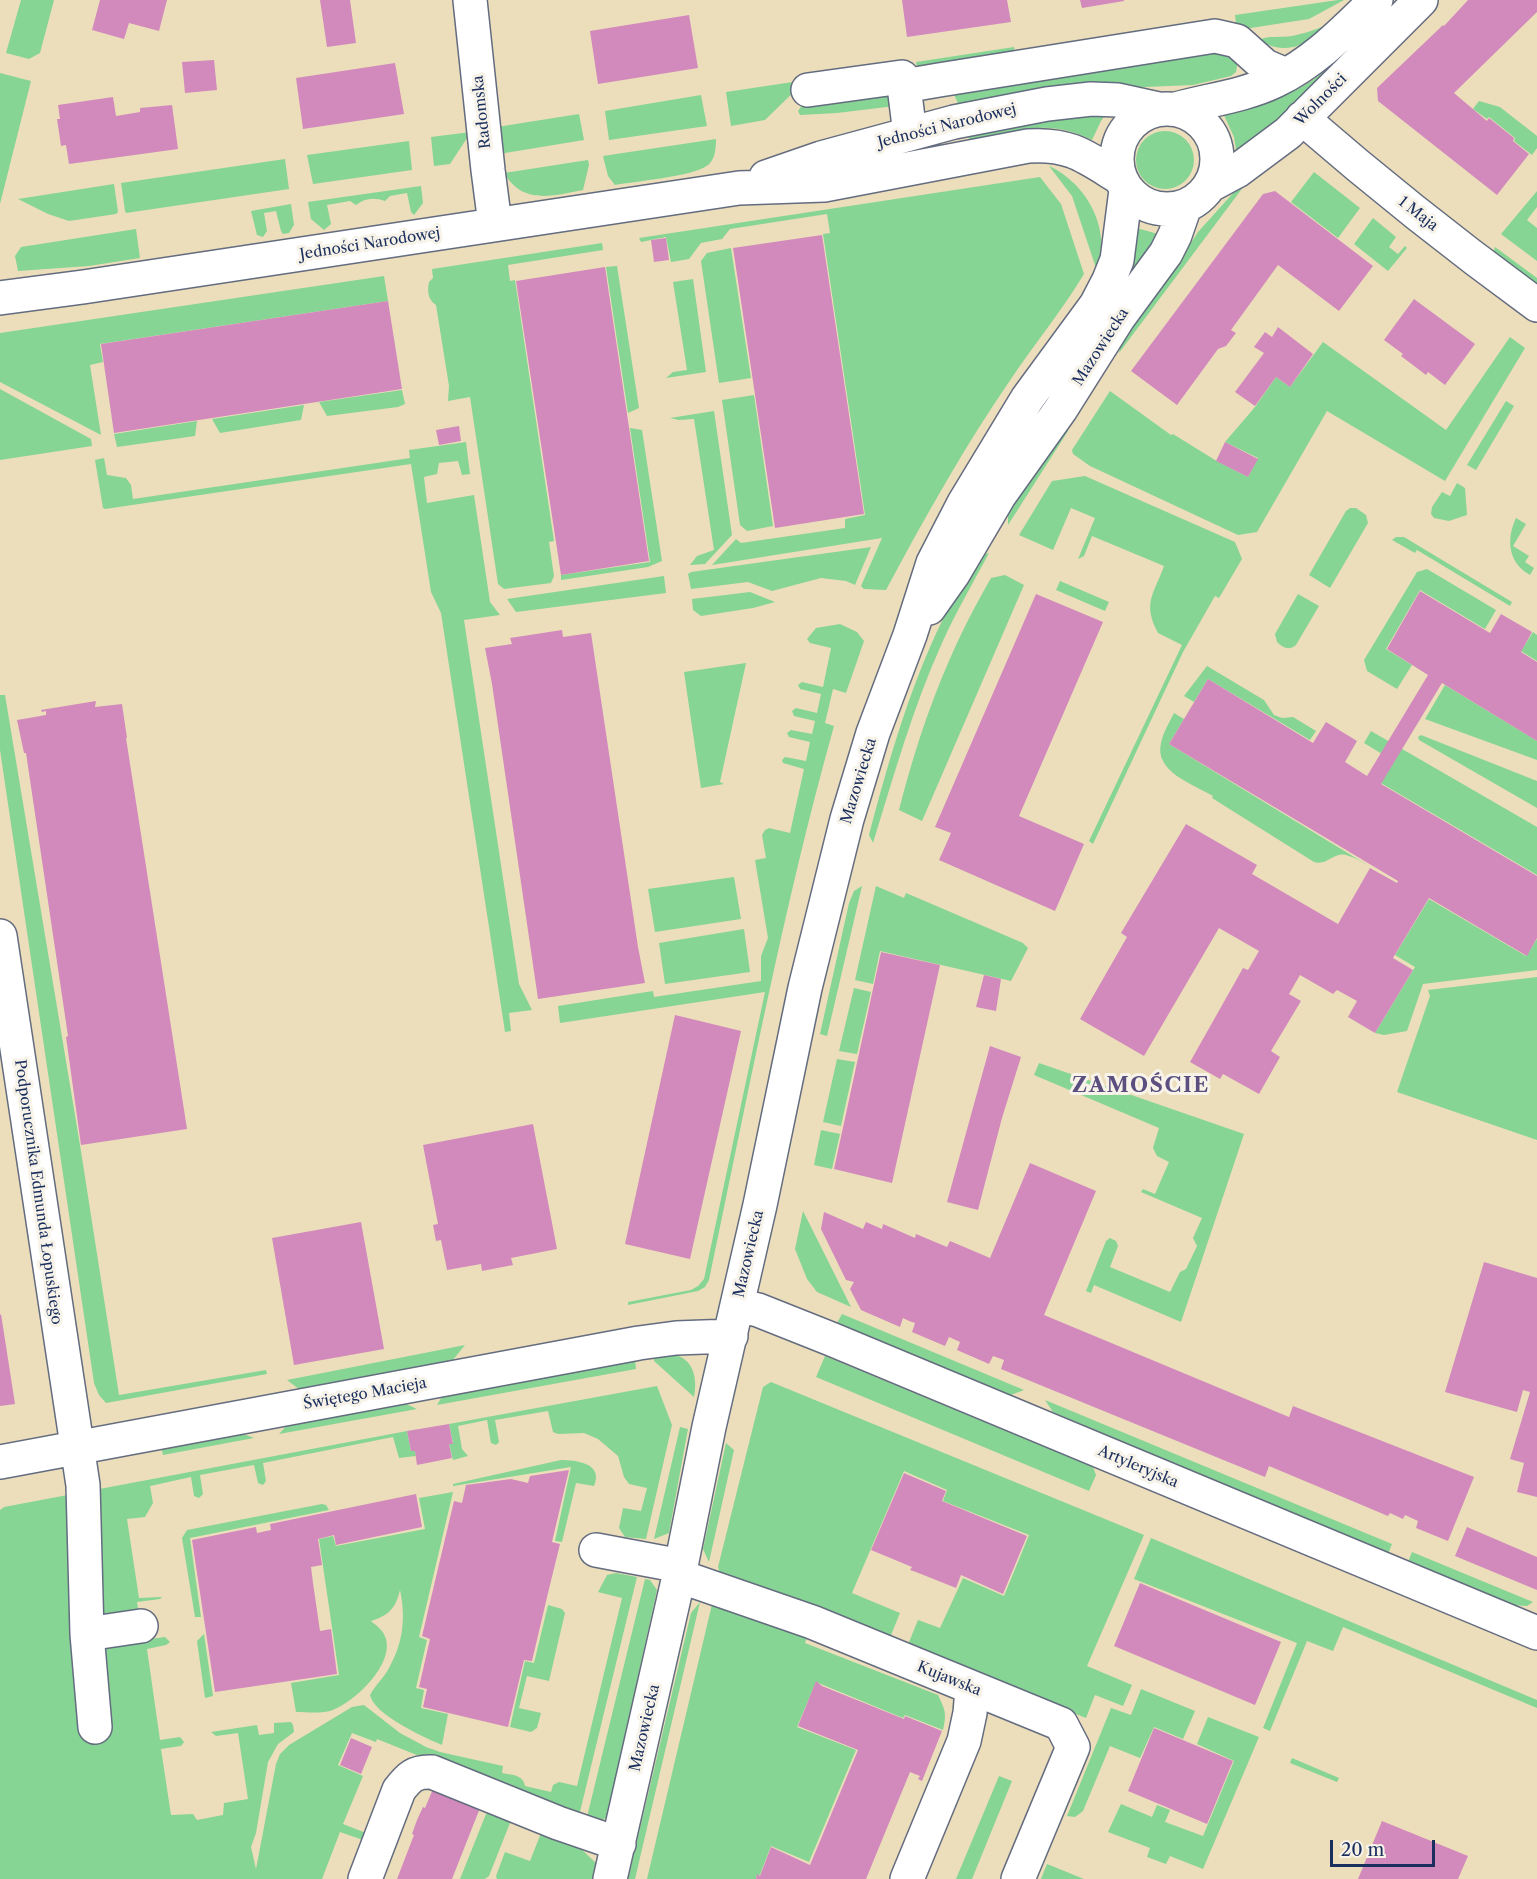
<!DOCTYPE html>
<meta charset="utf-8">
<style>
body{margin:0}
#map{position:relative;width:1537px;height:1879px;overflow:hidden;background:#ecdebb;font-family:"Libre Caslon Text",serif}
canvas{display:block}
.scale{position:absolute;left:1330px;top:1840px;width:105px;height:27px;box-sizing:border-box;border:3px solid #1b2f5e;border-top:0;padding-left:8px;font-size:18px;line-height:21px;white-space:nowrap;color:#1b2f5e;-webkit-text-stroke:4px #f7f3e8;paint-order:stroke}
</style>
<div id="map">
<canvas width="1537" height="1879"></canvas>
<div class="scale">20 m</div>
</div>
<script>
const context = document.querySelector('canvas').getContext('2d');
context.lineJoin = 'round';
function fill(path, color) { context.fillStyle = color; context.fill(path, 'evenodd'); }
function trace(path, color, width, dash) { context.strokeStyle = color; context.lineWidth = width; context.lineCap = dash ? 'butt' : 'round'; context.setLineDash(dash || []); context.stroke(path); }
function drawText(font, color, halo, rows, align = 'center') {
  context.font = font + ' "Libre Caslon Text",serif'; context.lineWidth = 6; context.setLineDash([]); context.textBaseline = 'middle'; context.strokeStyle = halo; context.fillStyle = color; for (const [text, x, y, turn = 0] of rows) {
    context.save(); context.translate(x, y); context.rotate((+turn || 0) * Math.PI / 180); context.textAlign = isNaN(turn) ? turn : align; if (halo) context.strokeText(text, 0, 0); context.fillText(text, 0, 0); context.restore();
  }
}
const green = new Path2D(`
 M21,0H54L40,53L29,59L6,53Z
 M1338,0H1344L1309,19L1244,29L1236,24L1235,15Z
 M1346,15C1318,34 1294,62 1259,40C1268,35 1282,38 1292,36C1312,32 1328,25 1346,15Z
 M1014,47L1015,54L918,71L916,62Z
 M1222,49L1238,61L1236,72L1231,76L1193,85L1071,90L960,108L952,90Z
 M1343,49L1346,51L1329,69L1317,89L1237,156L1234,137L1223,113C1255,104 1291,98 1318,76C1327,68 1335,58 1343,49Z
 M0,73L31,81L0,204Z
 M806,80L765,120L731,126L726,92Z
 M701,95L707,126L609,140L605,111Z
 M894,95L895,106L837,113L800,115L798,111L803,104Z
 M1479,101L1500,107L1537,136V148L1532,155L1514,141L1515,138L1489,117L1487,119L1473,109Z
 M1108,111L1101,121L1092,140C1045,117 1018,131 970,144L967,130Z
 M579,114L584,140L499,154L497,127Z
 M1136 160a29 29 0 1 1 58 0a29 29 0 1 1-58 0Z
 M471,132L450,164L434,166L431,137Z
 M716,139C716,148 715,160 708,165C692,177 636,181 615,185L608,176L603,156Z
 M409,141L412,170L313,184L307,155Z
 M285,159L289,189L126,213L125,211L121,183Z
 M588,160L589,165L583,190C552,196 523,205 504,173Z
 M1049,166C1077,179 1098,207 1101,238C1102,249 1099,260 1097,271L1072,196Z
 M1314,172L1360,208L1338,238L1291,202Z
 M1040,177L1061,204L1084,274C1063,309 1036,342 1013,376C966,444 925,517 886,590L864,589L861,586L882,538L712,565L736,539L741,543L845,528V519L865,515L823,234L830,233L827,214L730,229L722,239L701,243L689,259L671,262L666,237L641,242L639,238Z
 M1244,181V186L1119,353L1121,343L1170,275L1198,232Z
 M114,184L118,212L116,214L69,221L48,214L18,199Z
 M421,186L423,203L414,215L411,212L407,193L390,196L385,201C374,197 365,198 356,205L350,201L327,205L331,224L324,230L311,219L308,202Z
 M1537,191V207L1527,220L1537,228V261L1501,234Z
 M291,204L294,225L289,233L283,234L281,231L276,211L264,213L267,231L263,237L257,235L251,211Z
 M1373,218L1396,237L1389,247L1398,254L1405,246L1407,248L1388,271L1354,244Z
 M1133,227L1158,234L1125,283Z
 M136,229L140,258L89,266L18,271L15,256L21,247Z
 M602,243L603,250L508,265L510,281L515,280L554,541L549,542L554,576L551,583L504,589L498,584L470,397L448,401L449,386L436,305C428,300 427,291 429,282L433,278L432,269Z
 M1495,247L1537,278V289L1492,256Z
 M731,248L751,378L719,383L701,261L707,253Z
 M617,266L639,408L628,413L606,267Z
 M384,276L388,301L100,344L103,362L90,365L101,435L0,382V333Z
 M693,279L706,372L666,378L673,372L687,370L673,282Z
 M1510,337L1525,348L1445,481L1327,411L1257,532L1238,535L1090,466L1073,454L1072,450L1110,391L1171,435L1173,434L1215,460L1248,477L1258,458L1225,442L1255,407L1276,377L1290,387L1323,342L1446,430Z
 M0,389L91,439L92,446L0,460Z
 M402,390L405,404L398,407L327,416L319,402Z
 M754,395L773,526L747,531L740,525L722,400Z
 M1506,401L1514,406L1476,470L1467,465Z
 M304,405L301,420L220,433L212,419Z
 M714,411L732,535L705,564L690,565L697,556L714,550L694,419L679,420L670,418Z
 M197,421L195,436L117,447L114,434Z
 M1068,426V431L1008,525V510Z
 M630,428L642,430L662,561L648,567L561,580V575L650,562Z
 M466,442L470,474L462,475L458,461L439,463L437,474L424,477L427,503L474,495L490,602L500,615L464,620L519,984L532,1010L509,1013L511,1031L505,1032L441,613L431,592L411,464L105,509L103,508L95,460L104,458L107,475L126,478L131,485L133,499L410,458L409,450Z
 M1085,476L1235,542L1242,559L1219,598L1215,596L1183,652L1093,844L1089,841L1182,645L1158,633C1142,603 1154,594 1164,566L1092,536L1084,556L1078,559L1095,518L1071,508L1053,550L1019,535L1052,481Z
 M1457,483L1465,488L1467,515L1449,521L1434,518L1431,514L1432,507L1442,492L1450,496Z
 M1356,508L1366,515L1368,523L1330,588L1309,575L1346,511L1350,508Z
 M1516,518L1526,524L1513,546L1529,556L1525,562L1534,568L1530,575C1508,563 1506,539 1516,518Z
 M1396,537H1404L1512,602L1510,606L1417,550L1415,553L1392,540Z
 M871,547L855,585L846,581L821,578L772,591L748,582L691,589L688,574L691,572Z
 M989,553C973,583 956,612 942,643C913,707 894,775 873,843L869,835C888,763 909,689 942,621C953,598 969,576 983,555Z
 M1427,569L1496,610L1485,629L1420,590L1386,649L1412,665L1397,689L1367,671L1364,660L1417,572Z
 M1005,575L1024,585L922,821L899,810C921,725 947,654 991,578Z
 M664,576L666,593L516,612L507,599Z
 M1060,581L1109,602L1105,611L1056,590Z
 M750,592L775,602L753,608L701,616L693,610L692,599Z
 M1298,594L1319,606L1296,645C1289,651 1283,648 1277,642L1275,634Z
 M840,624L857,632L864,641L846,693L833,689L825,723L834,726C783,908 748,1095 709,1280L705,1287L698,1291L628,1305V1302L691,1290L698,1286L704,1279L765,992L560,1023L558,1006L653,991L654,997L761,981V956L768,938L755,860L766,858L762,835L765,830L769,828L790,833L804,769L783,763L782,760L785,757L806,761L810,742L789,737L787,733L791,730L812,734L815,721L794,716L792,711L796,708L817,713L821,694L800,689L798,685L802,682L823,687L831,648L810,643L807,639L816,628Z
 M1533,632L1537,635V661L1521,651Z
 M746,663L720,782L724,784L701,788L684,672Z
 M1207,666L1264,700L1274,715L1282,718L1293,717L1316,731L1310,740L1208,679L1194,702L1184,696Z
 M1445,685L1537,741V760L1425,719Z
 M0,695H5L80,1145L119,1395L266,1370L267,1374L106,1403L99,1395L94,1383L0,750Z
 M1174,713L1184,719L1169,744L1369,866C1362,862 1354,857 1346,855C1334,852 1327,866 1314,862L1212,798L1213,796C1193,784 1154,772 1161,743C1163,733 1169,723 1174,713Z
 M1371,731L1537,827V875L1374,779L1387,757L1364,743Z
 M1421,735L1537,781V808L1419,740L1418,737Z
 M734,877L741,919L655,932L648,889Z
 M862,886L827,1036L820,1034L849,903L854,891Z
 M876,886L904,898L906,893L1023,943L1028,948L1011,981L880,951L873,984L855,980Z
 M1429,899L1526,956L1537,939V970L1423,984L1407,1031L1384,1035L1375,1033L1415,967L1395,955Z
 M744,929L750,972L665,984L659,943Z
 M1537,977V1140L1397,1092L1430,996L1428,990Z
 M854,988L871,992L857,1054L839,1051Z
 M837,1059L855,1062L841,1126L823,1122Z
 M1039,1063L1244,1134L1181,1322L1094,1285L1091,1293L1086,1291L1106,1241L1110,1238L1116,1241L1118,1246L1110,1267L1170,1292L1180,1272L1186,1269L1197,1246L1193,1238L1202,1218L1141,1192L1143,1189L1155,1194L1169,1162L1157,1156L1153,1148L1159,1128L1034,1075Z
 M821,1130L840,1134L832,1169L814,1165Z
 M803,1211L851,1307L817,1292L807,1279L795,1249Z
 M842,1314L1024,1390L1011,1395L837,1323Z
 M465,1345L452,1361L299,1389L287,1380Z
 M672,1354C693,1358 698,1377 694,1397L654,1361L653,1356Z
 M825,1356L1093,1467L1096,1475L1089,1491L816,1377Z
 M635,1360L636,1369L437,1405L443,1395Z
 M771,1382L1144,1535L1087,1666L1132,1685L1123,1706L1095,1695L1086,1718L907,1647L918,1620L940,1628L963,1578L1004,1596L1029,1535L943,1501L947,1490L904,1471L852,1593L900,1613L889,1640L720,1574L718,1567L763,1387Z
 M657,1386L672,1425L646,1539L625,1537L619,1528L623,1508L641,1511L647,1488L629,1484L624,1477L618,1456L598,1439L584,1433L558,1434L553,1432L548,1411L495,1420L499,1442L496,1445L491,1443L487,1420L458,1426L462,1449L468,1456L453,1460L449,1444L453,1443L449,1424Z
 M1045,1400L1392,1544L1388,1554L1053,1412Z
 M404,1403L417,1409L279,1434L288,1424Z
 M680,1427L688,1429L669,1533L654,1539Z
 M407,1431L411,1451H415L416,1456L399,1458L393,1437L263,1463L266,1481L263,1485L258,1483L254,1465L200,1475L203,1494L199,1498L194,1496L191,1477L150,1486L153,1503L145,1517L127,1519L139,1598L162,1597L160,1599L137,1602L143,1640L165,1637L170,1642L166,1645L147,1649L160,1740L180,1737L184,1742L181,1746L161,1749L171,1815L193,1814L197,1820L223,1815L224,1803L248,1799L238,1733L216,1736L211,1732L257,1725L259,1735L274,1733V1723L291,1722L293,1725L294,1732L278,1744L268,1762L256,1833L251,1847L256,1869L276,1764L280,1754L289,1745L352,1707L364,1705L400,1733L426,1747L440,1752L503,1766L502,1773C511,1775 523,1774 525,1786L551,1792L553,1785L559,1782L577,1786L622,1598L598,1592L607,1575L616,1573L637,1577L578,1820L377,1739L376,1742L352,1733L338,1765L363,1776L343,1824L366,1833L363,1840L340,1832L322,1879H0V1510L4,1507Z
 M241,1433L254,1438L163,1455L161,1447Z
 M726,1443L734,1450L709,1562L703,1549Z
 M561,1460C576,1460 604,1463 594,1486L576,1483L562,1542L555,1541L571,1467L453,1486V1484Z
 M453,1492L419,1637L427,1640L416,1688L424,1690L421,1708L448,1714L442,1745C424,1737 374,1715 370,1695C375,1685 384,1678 389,1668C403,1643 406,1618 400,1590C396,1608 388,1616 371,1621C377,1626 384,1631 386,1639C393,1666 355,1701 333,1710C322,1714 307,1712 296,1712L291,1683L339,1675L319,1539L333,1536L336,1546L425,1529L419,1498Z
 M322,1504L326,1505L329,1510L190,1538L201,1617H195L182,1538L187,1530Z
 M1151,1538L1537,1700V1708L1343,1627L1333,1651L1307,1641L1270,1731L1263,1728L1297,1643L1134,1579Z
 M1412,1552L1533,1602L1527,1606L1512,1605L1408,1562Z
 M645,1579L650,1580L657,1590L607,1817L599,1822L586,1821Z
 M713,1600L808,1633L805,1643L938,1695C945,1710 947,1713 943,1730L905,1715L903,1718L816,1682L797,1727L856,1750L809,1862L771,1846L760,1875H757L756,1879H647Z
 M700,1602L635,1879H628L691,1613Z
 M548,1605L562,1609L565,1613L549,1681L527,1676L519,1708L541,1713L537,1728L531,1732L510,1727L525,1661L534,1663Z
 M204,1634L213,1696L205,1698L197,1641Z
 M1141,1689L1195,1711L1183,1739L1154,1727L1140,1758L1110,1746L1083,1811L1075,1817L1067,1816L1111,1708L1131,1715Z
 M1208,1717L1259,1737L1203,1869L1170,1856L1166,1864L1147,1857L1150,1848L1108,1832L1121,1804L1152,1817L1157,1805L1170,1810L1165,1822L1203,1836L1234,1761L1197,1744Z
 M1292,1758L1339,1778L1337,1782L1290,1763Z
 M999,1776L1012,1781L972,1879H956Z
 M489,1812L509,1820L510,1823L489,1876L485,1879H460L486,1814Z
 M541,1833L579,1847L596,1863L592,1879H497L496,1876L505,1852L530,1861Z
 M1047,1864L1084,1879H1041Z`);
const building = new Path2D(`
 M100,0H167L159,31L129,23L124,39L92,30Z
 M320,0H350L356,43L327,47Z
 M902,0H1007L1011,22L907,37Z
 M1080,0H1124V1L1082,8Z
 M1468,0H1537V12L1454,93L1487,121L1489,118L1514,138L1513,141L1529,154L1497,195L1378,101L1377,88L1443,25L1444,26Z
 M689,15L698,68L598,84L590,31Z
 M214,60L217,90L185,93L182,62Z
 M395,63L404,114L303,129L296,78Z
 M113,97L116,116L140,112V108L172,105L178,149L69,164L66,145L61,146L57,119H60L58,105Z
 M1275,191L1373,266L1339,311L1278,265L1231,330L1236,333L1226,346L1218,349L1177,405L1131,371L1263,194Z
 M822,235L864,514L775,528L733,248Z
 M666,238L669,260L654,262L651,240Z
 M605,267L649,561L561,575L516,281Z
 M1414,299L1475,344L1445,385L1428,372L1426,375L1401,356L1403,354L1384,340Z
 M388,301L402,389L114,433L101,344Z
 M1278,327L1313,354L1290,387L1276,377L1255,406L1235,392L1264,353L1254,347L1265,332L1272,337Z
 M459,426L461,441L439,445L436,430Z
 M1225,442L1258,459L1248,477L1216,461Z
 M1420,591L1490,633L1501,614L1532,632L1521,652L1537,662V741L1442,683L1381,784L1537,876V938L1527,956L1429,898L1393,958L1413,970L1375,1033L1348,1017L1357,1001L1337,990L1333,994L1300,975L1289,994L1301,1001L1271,1051L1280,1057L1259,1094L1223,1074L1220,1079L1190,1062L1243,968L1248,970L1259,951L1219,928L1144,1056L1080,1019L1127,937L1121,933L1186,824L1257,865L1252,874L1338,924L1370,868L1397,883L1398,881L1169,744L1208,679L1313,743L1326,722L1357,741L1345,762L1367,776L1428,675L1387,649Z
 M1036,594L1103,622L1019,816L1084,844L1055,911L939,860L951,833L935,827Z
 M562,630L563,637L591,633L638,947L645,983L538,999L492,684L485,648L512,644L510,638Z
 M96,701L95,707L122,704L127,738H126L187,1129L81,1145L66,1037L68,1036L26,753H24L17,720L46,715V711L42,712L41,710Z
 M881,952L940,965L892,1183L834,1169Z
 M984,975L1001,979L996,1011L976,1007Z
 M675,1015L741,1031L690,1259L625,1244Z
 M990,1046L1021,1057L1002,1118L978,1210L947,1202Z
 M533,1124L557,1249L511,1258L513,1265L482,1271L481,1264L447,1270L441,1240L436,1241L433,1225L438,1224L423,1145Z
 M1030,1163L1096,1191L1044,1315L1289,1417L1293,1406L1474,1477L1448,1541L1416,1528L1418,1521L1405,1515L1403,1519L1390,1513L1388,1516L1269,1466L1265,1477L1001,1369L1004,1360L993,1356L989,1364L957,1350L960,1342L949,1337L945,1346L912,1332L915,1323L909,1321L903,1318L900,1327L861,1310L850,1289L854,1282L846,1280L821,1229L824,1212L863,1229L866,1222L882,1229L883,1224L915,1238L916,1234L947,1247L950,1241L990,1258Z
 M361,1222L384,1349L294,1365L272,1238Z
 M1484,1262L1537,1278V1497L1517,1492L1524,1463L1510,1459L1530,1392L1523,1390L1517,1412L1445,1392Z
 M1,1314L15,1404L0,1406V1315Z
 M449,1424L453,1444H449L452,1458L417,1465L415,1451H411L407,1431Z
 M569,1470L552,1542L560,1544L548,1593L532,1661L524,1660L508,1727L423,1707L427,1689L419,1687L430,1639L422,1636L454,1501L462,1503L466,1485L511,1479L528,1483L530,1476Z
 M904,1473L946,1491L942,1501L1027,1536L1003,1594L961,1575L956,1588L916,1572L910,1570L912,1567L871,1550Z
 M416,1494L422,1527L336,1545L334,1535L318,1539L322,1565L311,1567L313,1583L320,1631L331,1629L337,1674L215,1692L192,1540L256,1527L257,1533L271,1530L270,1524Z
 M1467,1527L1537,1557V1590L1455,1556Z
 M1140,1583L1281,1642L1255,1705L1114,1646Z
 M816,1681L822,1686L904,1719L905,1716L942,1731L922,1781L918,1779L920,1776L910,1772L866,1879H756L757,1874L760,1876L771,1847L810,1865L858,1750L798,1726Z
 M1154,1728L1233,1761L1207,1824L1128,1791Z
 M351,1738L372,1747L361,1774L340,1765Z
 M433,1789L480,1808L452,1879H397L414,1835L412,1834L417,1820L423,1807L425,1808Z
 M1382,1821L1468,1856L1458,1879H1358Z`);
const minor = new Path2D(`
 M470,0L488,170L495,224
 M808,90L902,77L904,86
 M1117 159a50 50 0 1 1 100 0a50 50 0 1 1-100 0Z
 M1176,109C1208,100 1244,96 1275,81C1315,62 1345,30 1376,0
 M1302,118C1378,184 1456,246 1537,305
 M910,134L904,86L939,80L1215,36L1237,41L1265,66L1286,75
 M766,177L821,158L954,122L1047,104L1091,99L1118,100L1159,109
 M1209,186L1237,171L1288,133L1421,0
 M0,298L83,287L739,188L824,185L1028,146C1070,143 1086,157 1120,178
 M929,608L953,574L999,496L1061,409L1119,317L1166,253L1175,235L1185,206
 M0,936L83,1485L87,1634L95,1727
 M737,1305L758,1310L831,1339L1537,1633
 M0,1462L639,1343L676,1338L731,1336
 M596,1550L681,1566
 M679,1576L812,1622L1061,1724L1073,1747L1018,1879
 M87,1634L141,1626
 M365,1879L399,1790C409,1777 415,1771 432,1772L558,1823L619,1844
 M610,1879L679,1576L709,1427L760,1205L805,988L847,819L873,733L910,635L933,563L964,503L1027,399L1096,305L1109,280L1117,260L1126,190
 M907,1879L964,1741L970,1713L972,1689`);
const streetNames = [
 ["Wolności",1321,100,-45],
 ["Radomska",482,112,-96],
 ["Jedności Narodowej",947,126,-14],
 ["1 Maja",1418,214,38],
 ["Jedności Narodowej",370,244,-9],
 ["Mazowiecka",1101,347,-57],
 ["Mazowiecka",859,781,-73],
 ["Podporucznika Edmunda Łopuskiego",38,1192,82],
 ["Mazowiecka",749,1254,-77],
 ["Świętego Macieja",365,1394,-10],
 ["Artyleryjska",1138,1467,23],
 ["Kujawska",949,1679,22],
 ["Mazowiecka",645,1728,-77]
];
const districtNames = [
 ["ZAMOŚCIE",1141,1086]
];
fill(green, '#86d594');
fill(building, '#d28abc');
trace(minor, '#646c7f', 36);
trace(minor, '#fff', 33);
drawText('15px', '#1b2f5e', '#f7f3e8', streetNames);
context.letterSpacing = '1.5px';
drawText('bold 21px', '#5b4f7f', '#f7f3e8', districtNames);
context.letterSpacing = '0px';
</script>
